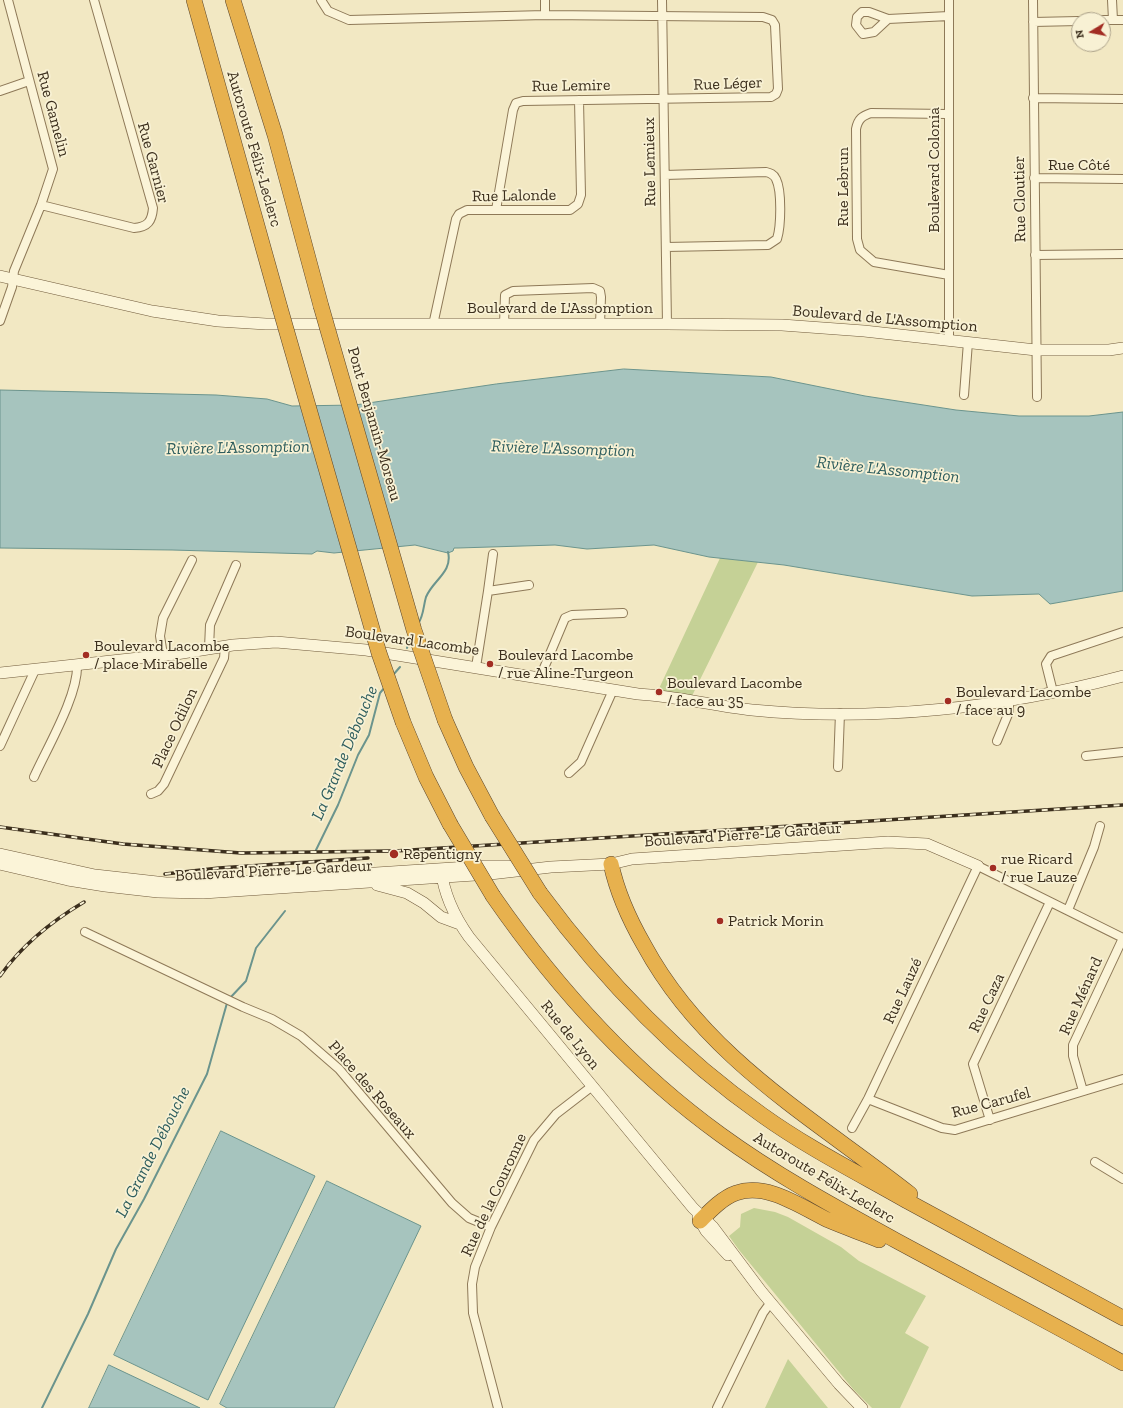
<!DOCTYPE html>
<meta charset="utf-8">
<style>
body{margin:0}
#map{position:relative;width:1123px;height:1408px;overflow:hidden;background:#f2e8c3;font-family:"Zilla Slab",serif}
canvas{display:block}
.north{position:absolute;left:1071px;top:12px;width:40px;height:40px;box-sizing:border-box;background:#f8f1d4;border:1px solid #ada38b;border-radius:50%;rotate:260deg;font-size:11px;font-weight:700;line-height:16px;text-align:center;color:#3c2f1d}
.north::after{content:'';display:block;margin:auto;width:14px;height:18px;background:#a22d23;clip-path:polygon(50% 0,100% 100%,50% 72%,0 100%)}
</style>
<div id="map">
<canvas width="1123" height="1408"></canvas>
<div class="north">N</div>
</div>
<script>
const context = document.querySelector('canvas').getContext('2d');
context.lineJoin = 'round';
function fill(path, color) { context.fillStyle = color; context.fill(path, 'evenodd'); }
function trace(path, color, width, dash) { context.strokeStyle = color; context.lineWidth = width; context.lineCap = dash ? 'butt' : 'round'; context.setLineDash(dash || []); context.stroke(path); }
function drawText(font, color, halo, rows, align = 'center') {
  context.font = font + ' "Zilla Slab",serif'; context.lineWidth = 3.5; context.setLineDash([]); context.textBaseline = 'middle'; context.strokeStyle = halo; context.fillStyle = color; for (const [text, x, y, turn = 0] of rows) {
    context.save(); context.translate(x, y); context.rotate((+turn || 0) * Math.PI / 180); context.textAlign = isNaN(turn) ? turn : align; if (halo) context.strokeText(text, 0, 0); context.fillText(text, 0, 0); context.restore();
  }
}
const green = new Path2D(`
 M720,558L758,562L690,700L656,695Z
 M754,1208L775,1212L788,1217L841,1247L859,1261L926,1296L905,1333L929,1347L900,1408H872L853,1389L739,1250L729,1236L740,1227L741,1214Z
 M788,1359L828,1408H765Z`);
const water = new Path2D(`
 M624,369L771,377L865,396L956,410L1019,416H1089L1123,412V591L1050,604L1039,594L972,596L784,565L709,557L654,545L587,549L555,545L458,548H454L453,551L448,553L415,545L334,553L317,551L312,554L172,550L0,548V390L216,395L267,399L292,406L355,405L496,384Z
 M221,1131L315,1176L208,1400L114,1355Z
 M327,1181L421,1226L334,1408H227L220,1404Z
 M109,1365L200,1408H89Z`);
const stream = new Path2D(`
 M418,624C424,615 423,607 426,597C433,580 453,572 448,552
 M407,648L410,638
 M393,675L400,667
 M316,850L338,805L358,755L369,735L380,693L385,687
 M229,999L246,981L256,948L285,911
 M42,1408L88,1314L116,1249L144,1199L207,1074L227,1003`);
const street = new Path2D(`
 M321,0L328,11L349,20L545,15L763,17L772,20L775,25L778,89L776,94L771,97L523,101L516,103L513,110L496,210
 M545,0V15
 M662,0L667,324
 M949,0V339
 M1033,0L1037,397
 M1112,0L1113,20
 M862,12H869L888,19L874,32L863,34L856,25L857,17Z
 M888,19L949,16
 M1103,20H1123
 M1033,22L1079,21
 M0,91L29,81
 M1033,98L1123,99
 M947,114L871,113C862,116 858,119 856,129L857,239L860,250L874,262L949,275
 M665,175L766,172C770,173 774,174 776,179C782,191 781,226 777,239L768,245L666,247
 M1034,178L1123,179
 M41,205L134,228C148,227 152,221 153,208L94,0
 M1035,255L1123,254
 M0,321L12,287L14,271L41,205L53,169L8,0
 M433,325L456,219L459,214L467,210H570L578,204L581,195L579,100
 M504,325L505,295L513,291L593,288L600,291L601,297L600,324
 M964,395L968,342
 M488,591L493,554
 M209,648L210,625L236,565
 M163,655L160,636L163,618L192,560
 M476,667L488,591L529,585
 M542,678L544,668L565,618L572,615L623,613
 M1053,692L1046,664L1051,656L1123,632
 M997,741L1009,712V700
 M0,746L35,670
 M1086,756L1123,752
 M838,767L840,713
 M569,773L581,762L613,690
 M34,777C47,748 79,694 77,664
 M151,794L158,791L164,784L224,658L225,646
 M1068,910L1094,847L1100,826
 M85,932L243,1007L272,1019L301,1036L339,1069L452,1203L469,1218L491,1227
 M1083,1091L1073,1056V1045L1123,938
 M868,1099L942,1128L955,1130L1123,1079
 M990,1120L973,1064L1050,902
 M852,1128L868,1099L978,866L1123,938
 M1095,1162L1123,1179
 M498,1408L473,1313L472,1284L475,1267L491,1227L534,1140L556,1114L591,1087
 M717,1408L763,1313L771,1302`);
const secondary = new Path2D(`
 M0,276L152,311L218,321L266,324H667L782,325L864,331L1036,350H1109L1123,348
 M0,673L176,654L233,645L276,642L366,650L638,694C676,696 714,706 752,710C875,722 1003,708 1123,676
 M0,854L95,875L166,883L237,882L484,866H509
 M0,864L68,880L105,886L158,892L203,893L490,874L551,867L611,864L632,859L888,842L927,844L978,866
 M441,869C444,895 454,916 469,937L693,1208L713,1227L761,1291L839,1384L862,1408
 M377,885L407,893L424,903L441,917L460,924
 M698,1217L706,1231L728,1255`);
const highway = new Path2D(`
 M194,0L280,308
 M233,0L275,135L321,306
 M445,720L466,767L492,816
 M403,722L426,777L450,824
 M611,864C617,892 629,919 644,945C705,1058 812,1117 910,1194
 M540,893C603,978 675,1054 762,1115C808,1148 858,1173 907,1201C979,1240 1051,1279 1123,1318
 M493,896C556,987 631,1070 721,1135C776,1175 835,1207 895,1240C971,1281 1047,1321 1123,1363
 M700,1221C710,1211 722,1198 736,1193C767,1182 801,1207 828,1220C844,1227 862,1233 879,1240`);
const rail = new Path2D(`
 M0,827L123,844L241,853L391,851
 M395,851L1123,805
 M165,874L219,868L368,858
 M0,976C22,945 52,921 84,902`);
const highwayBridge = new Path2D(`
 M321,306L414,630L445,720
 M280,308L379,653L403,722
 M492,816L540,893
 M450,824L493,896`);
const markers = [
 [86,655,4,"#a22d23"],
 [490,664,4,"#a22d23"],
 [659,692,4,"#a22d23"],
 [948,701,4,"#a22d23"],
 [394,854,5,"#a22d23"],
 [993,868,4,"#a22d23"],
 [720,921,4,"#a22d23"]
];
const streetNames = [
 ["Rue Léger",728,84,-2],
 ["Rue Lemire",571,86,-1],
 ["Rue Gamelin",53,114,75],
 ["Autoroute Félix-Leclerc",254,149,74],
 ["Rue Lemieux",650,162,-91],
 ["Rue Garnier",153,163,75],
 ["Rue Côté",1079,165],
 ["Boulevard Colonia",934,170,-90],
 ["Rue Lebrun",843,187,-90],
 ["Rue Lalonde",514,196,-1],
 ["Rue Cloutier",1020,199,-91],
 ["Boulevard de L'Assomption",560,308],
 ["Boulevard de L'Assomption",885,319,5],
 ["Pont Benjamin-Moreau",374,424,74],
 ["Boulevard Lacombe",412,641,8],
 ["Place Odilon",175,728,-65],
 ["Boulevard Pierre-Le Gardeur",743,835,-4],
 ["Boulevard Pierre-Le Gardeur",274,871,-3],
 ["Rue Lauzé",903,991,-65],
 ["Rue Ménard",1081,996,-66],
 ["Rue Caza",987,1003,-65],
 ["Rue de Lyon",570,1035,51],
 ["Place des Roseaux",372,1090,49],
 ["Rue Carufel",991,1103,-15],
 ["Autoroute Félix-Leclerc",824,1178,31],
 ["Rue de la Couronne",494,1195,-65]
];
const poiNames = [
 ["Boulevard Lacombe",94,646],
 ["/ place Mirabelle",94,664],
 ["Boulevard Lacombe",498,655],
 ["/ rue Aline-Turgeon",498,673],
 ["Boulevard Lacombe",667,683],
 ["/ face au 35",667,701],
 ["Boulevard Lacombe",956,692],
 ["/ face au 9",956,710],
 ["Repentigny",403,854],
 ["rue Ricard",1001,859],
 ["/ rue Lauze",1001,877],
 ["Patrick Morin",728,921]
];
const waterNames = [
 ["Rivière L'Assomption",238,448,-1],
 ["Rivière L'Assomption",563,449,2],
 ["Rivière L'Assomption",888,470,6],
 ["La Grande Débouche",345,753,-67],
 ["La Grande Débouche",153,1152,-63]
];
fill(green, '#c5d196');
fill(water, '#a6c4be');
trace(water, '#6b948d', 1);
trace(stream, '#6b948d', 2);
trace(street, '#8e7958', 10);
trace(secondary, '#705a3b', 12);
trace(highway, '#5b462d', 16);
trace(street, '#fbf4d8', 8);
trace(secondary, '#fbf4d8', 11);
trace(highway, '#e7b14e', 15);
trace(rail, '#3c2f1d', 3.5);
trace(rail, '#f8f1d4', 2, [6]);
trace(highwayBridge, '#5b462d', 16, []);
trace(highwayBridge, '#e7b14e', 15);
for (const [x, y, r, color] of markers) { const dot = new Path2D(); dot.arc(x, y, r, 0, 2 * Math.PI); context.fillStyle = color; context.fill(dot); trace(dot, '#f8f1d4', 1.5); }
drawText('16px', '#3c2f1d', '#f8f1d4', streetNames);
drawText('16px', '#3c2f1d', '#f8f1d4', poiNames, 'left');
drawText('italic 17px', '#2c5c5d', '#f8f1d4', waterNames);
</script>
